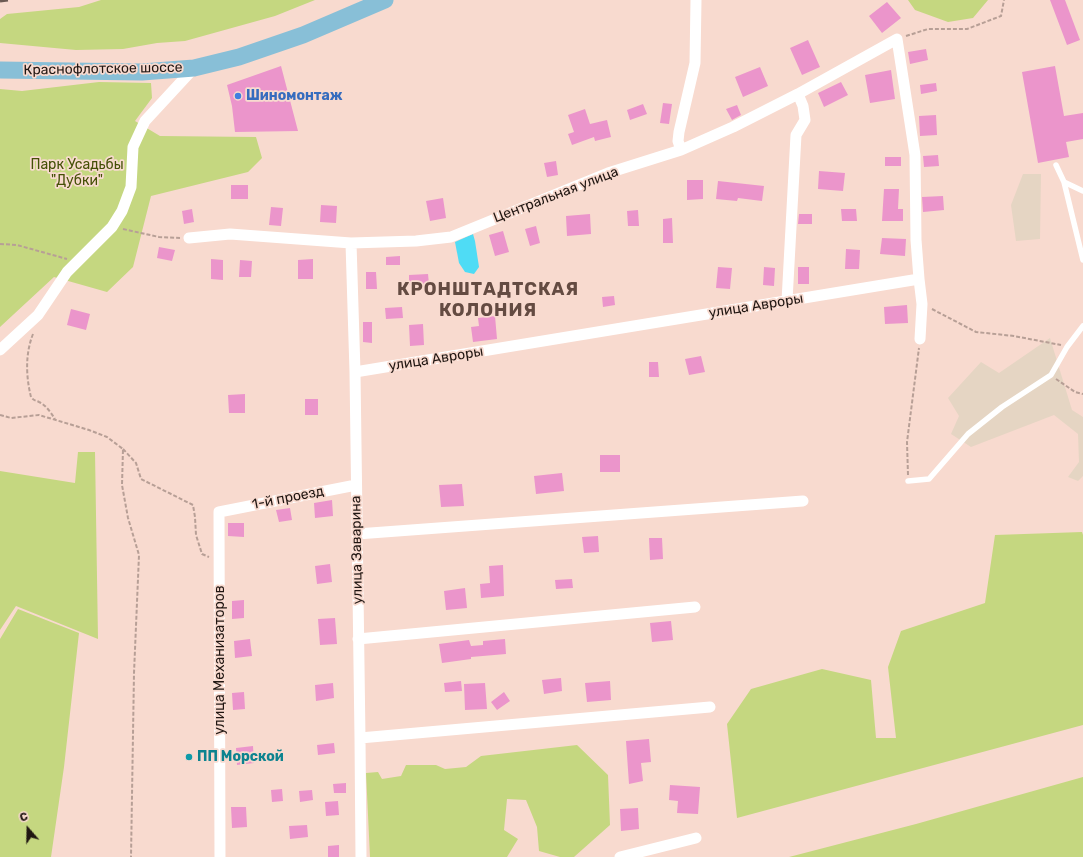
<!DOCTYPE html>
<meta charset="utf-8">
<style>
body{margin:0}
#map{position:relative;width:1083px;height:857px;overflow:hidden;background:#f8dacf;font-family:Rubik,sans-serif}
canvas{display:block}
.north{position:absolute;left:8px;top:809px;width:40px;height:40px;-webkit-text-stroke:3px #f8dacf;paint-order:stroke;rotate:340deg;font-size:11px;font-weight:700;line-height:16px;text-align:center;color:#201612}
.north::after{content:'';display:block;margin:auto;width:14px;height:18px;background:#201612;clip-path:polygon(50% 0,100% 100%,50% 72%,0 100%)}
</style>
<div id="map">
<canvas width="1083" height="857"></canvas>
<div class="north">С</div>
</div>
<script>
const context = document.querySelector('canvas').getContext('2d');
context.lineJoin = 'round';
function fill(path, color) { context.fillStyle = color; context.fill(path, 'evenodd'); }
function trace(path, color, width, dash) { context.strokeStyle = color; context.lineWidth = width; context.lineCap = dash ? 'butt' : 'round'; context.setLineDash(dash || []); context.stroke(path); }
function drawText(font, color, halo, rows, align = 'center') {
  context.font = font + ' Rubik,sans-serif'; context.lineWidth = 3.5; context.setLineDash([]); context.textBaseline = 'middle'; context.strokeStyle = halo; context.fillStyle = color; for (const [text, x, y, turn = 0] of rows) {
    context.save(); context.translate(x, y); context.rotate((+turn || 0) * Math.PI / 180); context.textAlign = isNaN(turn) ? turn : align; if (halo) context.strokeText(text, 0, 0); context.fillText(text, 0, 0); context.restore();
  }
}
const industrial = new Path2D(`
 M1023,174H1041L1040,239L1016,241L1011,205Z
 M1050,338L1072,410L1083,417V476L1078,481L1068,477L1079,462L1078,434L1054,415L971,447L951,434L959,416L948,398L981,362L999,373Z`);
const green = new Path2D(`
 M101,0H315L275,16L185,41L157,43L123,49L76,50L0,43V19L7,14L79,7Z
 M908,0H988L973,18L948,22L915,10Z
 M99,82L151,83L152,98L135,121L160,136L256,137L262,158L248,172L151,196L133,267L107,292L54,277L0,327V89L22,91Z
 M78,452H95L98,639L16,606L0,630V471L75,483Z
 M1082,532L1083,535V725L737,818L727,724L751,689L822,669L871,680L876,738H896L888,667L901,631L985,603L995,535Z
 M18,609L79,633L64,767L51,857H0V639Z
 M577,745L608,775L610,825L574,857H560L539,851L537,827L526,800L507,799L504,830L518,839L507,857H370L366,773L378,772L382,779L401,776L406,765H436L445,769L466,767L481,756Z
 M1083,777V857H789L916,824Z`);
const water = new Path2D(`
 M473,234L475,241L479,267L474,274L465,272L459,263L455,242Z`);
const building = new Path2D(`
 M1050,0H1065L1080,40L1067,45Z
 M887,2L901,18L882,33L869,16Z
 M808,40L820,67L802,75L790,48Z
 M926,49L928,60L910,64L908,52Z
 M281,66L298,131L235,132L232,106L227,85Z
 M1055,66L1064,116L1083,113V139L1066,142L1069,157L1038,163L1022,72Z
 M760,67L768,86L743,97L735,77Z
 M891,70L895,99L870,103L865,75Z
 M841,82L848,95L824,107L818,93Z
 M936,83L937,91L921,94L920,85Z
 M663,103L672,104L669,124L660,123Z
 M643,104L647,114L630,120L627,110Z
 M737,105L741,115L732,120L726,109Z
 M585,109L590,124L607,120L611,137L595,141L594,137L572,145L568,134L574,132L568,115Z
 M936,115L937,135L920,136L919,116Z
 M938,155L939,166L924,167L923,156Z
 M885,157H901V166H885Z
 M556,161L558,175L547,177L544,163Z
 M819,171L845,173L843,191L818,189Z
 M687,180H703V199L687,200Z
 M718,181L764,186L762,201L738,198L737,201L716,199Z
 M231,185H248V199H231Z
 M884,189H899L898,209H903V221H882Z
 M943,196L944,210L923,212L922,197Z
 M443,198L446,218L430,221L426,201Z
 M321,205L337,206L336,223L320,222Z
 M271,207L283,208L281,226L269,225Z
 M192,209L194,222L184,224L182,211Z
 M841,209H856L857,221H842Z
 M638,210L639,226H628L627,211Z
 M590,214L591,234L567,236L566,216Z
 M799,214H812V224H798Z
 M672,218L673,243H663V219Z
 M536,226L540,243L530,246L525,229Z
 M503,231L509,252L495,256L489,235Z
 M882,238L906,239L905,256L880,254Z
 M159,247L175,250L172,261L157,258Z
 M846,249L860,250L859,269H845Z
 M400,256V265H386V257Z
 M211,259L223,260V280L211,279Z
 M313,259V279H298V260Z
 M240,260L252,261L251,277H239Z
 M718,267L732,268L730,289L716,288Z
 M764,267L775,268L774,286L763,285Z
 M798,267H809V284H798Z
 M366,272H376L377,289H366Z
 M428,274L429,284L409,285V275Z
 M614,296L615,305L603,307L602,297Z
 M907,305L908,323L885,324L884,307Z
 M402,307L403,318L386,319L385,308Z
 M71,309L90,314L86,330L67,325Z
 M495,316L497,339L473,342L471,327L479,326L478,318Z
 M363,322H372V343L363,342Z
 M423,324L424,345L410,346L409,325Z
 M701,356L705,372L689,375L685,359Z
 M649,362H658L659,377H649Z
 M245,394V413H229L228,395Z
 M305,399H318V415H305Z
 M600,455H620V472H600Z
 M562,473L564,491L536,494L534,476Z
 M462,484L464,506L441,507L439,485Z
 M332,500L333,516L315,518L314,503Z
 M290,508L292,520L279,522L276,510Z
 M228,523H244V537L228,536Z
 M598,536L599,552L584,553L582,537Z
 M649,538H662L663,559L650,560Z
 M330,564L332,582L317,584L315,566Z
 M503,565L504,596L481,598L480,584L490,583L489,566Z
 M572,579L573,588L556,589L555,580Z
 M465,588L467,608L446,610L444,591Z
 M244,600V618L232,619V601Z
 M335,618L337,644L320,645L318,619Z
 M671,621L673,640L652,642L650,623Z
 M250,639L252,656L235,658L234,641Z
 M505,639L506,654L471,657V659L442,663L439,644L469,640L471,646L483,645V641Z
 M561,678L562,691L544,694L542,680Z
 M461,681L462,691L445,692L444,683Z
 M610,681L611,700L587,702L585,683Z
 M333,683L334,698L316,701L315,685Z
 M485,683L487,709L465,710L464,684Z
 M244,692L245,709L233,710L232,693Z
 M504,692L510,701L497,710L491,702Z
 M649,739L651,762L641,763L643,781L629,784L626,741Z
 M334,743L335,753L318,755L317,745Z
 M253,746L254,763L237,765L236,748Z
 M346,783V793H334L333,784Z
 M670,785L700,787L698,814L677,813L678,801L669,800Z
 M282,789L283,801L272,802L271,790Z
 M312,790L313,800L300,802L299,791Z
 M338,801L339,815L326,816L325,802Z
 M231,807H246L247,827L232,828Z
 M638,808L639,829L621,831L620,809Z
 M307,825L308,837L290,839L289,826Z
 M339,845V857H328V846Z`);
const path = new Path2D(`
 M906,36L928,29H967L1001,16L1004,0
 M123,229L159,237L180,238
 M0,244L17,245L67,259
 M932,309L976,332L1014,336L1061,345
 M33,334C25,354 26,377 31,397C34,401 35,400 39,402C46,405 51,413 55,419
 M1056,379L1075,392L1083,394
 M0,415L11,418L39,415L89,430L107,437L123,449L122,485L128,518L139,555L134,673L131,857
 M123,449L136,463L141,479L193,505L195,517L196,535L202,554L209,557
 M908,475L907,442L919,348`);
const service = new Path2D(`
 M1056,165L1064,182L1083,191
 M1064,182L1083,260
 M908,481L929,479L968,434L1002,407L1051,375L1067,347L1083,326`);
const minor = new Path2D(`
 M681,150L678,141L679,132L695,63L696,0
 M189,238L230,234L351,243L416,241L451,237L608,173L681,150L733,127L798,94L897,39L915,155L916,240L919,279L355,372
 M351,243L355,372L360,738L361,857
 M919,279L922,304L920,339
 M787,301L796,135L805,120L803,106L798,94
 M0,350L38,315L67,272L112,227L122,211L131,187L133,147L145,121L194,68
 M357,534L803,501
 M358,639L695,607
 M360,738L710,707
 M220,857L219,512L356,485
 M620,857L696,838`);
const primary = new Path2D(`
 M0,70L142,72L194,68L239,57L303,35L385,0`);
const rail = new Path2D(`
 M0,1L9,0`);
const markers = [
 [238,96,4,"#3f7fe0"],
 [189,757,4,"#0f9aa8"]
];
const streetNames = [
 ["Краснофлотское шоссе",103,69,-1],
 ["Центральная улица",556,195,-21],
 ["улица Авроры",756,306,-9],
 ["улица Авроры",436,359,-9],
 ["1-й проезд",288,498,-11],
 ["улица Заварина",357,550,-91],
 ["улица Механизаторов",220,660,-90]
];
const shopNames = [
 ["Шиномонтаж",246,96]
];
const parkNames = [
 ["Парк Усадьбы",77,165],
 ["\"Дубки\"",77,181]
];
const cultureNames = [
 ["ПП Морской",197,757]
];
const districtNames = [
 ["КРОНШТАДТСКАЯ",488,290],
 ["КОЛОНИЯ",488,311]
];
fill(industrial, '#e5d5c3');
fill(green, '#c5d780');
fill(water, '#4fdcf5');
fill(building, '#eb95cb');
trace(path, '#b79f96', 2, [4, 2]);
trace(service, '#fff', 5.5);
trace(minor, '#fff', 11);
trace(primary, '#88bfd7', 17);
trace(rail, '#6b5a53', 3, [8, 4]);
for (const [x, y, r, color] of markers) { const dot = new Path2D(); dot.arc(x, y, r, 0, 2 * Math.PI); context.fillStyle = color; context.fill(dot); trace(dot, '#f8dacf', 1.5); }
drawText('14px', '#201612', '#f8dacf', streetNames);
drawText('bold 14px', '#366cbe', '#f8dacf', shopNames, 'left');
drawText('14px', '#445006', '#f8dacf', parkNames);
drawText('bold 14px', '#0d838f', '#f8dacf', cultureNames, 'left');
context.letterSpacing = '1px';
drawText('bold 18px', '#644b42', '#f8dacf', districtNames);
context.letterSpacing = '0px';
</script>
